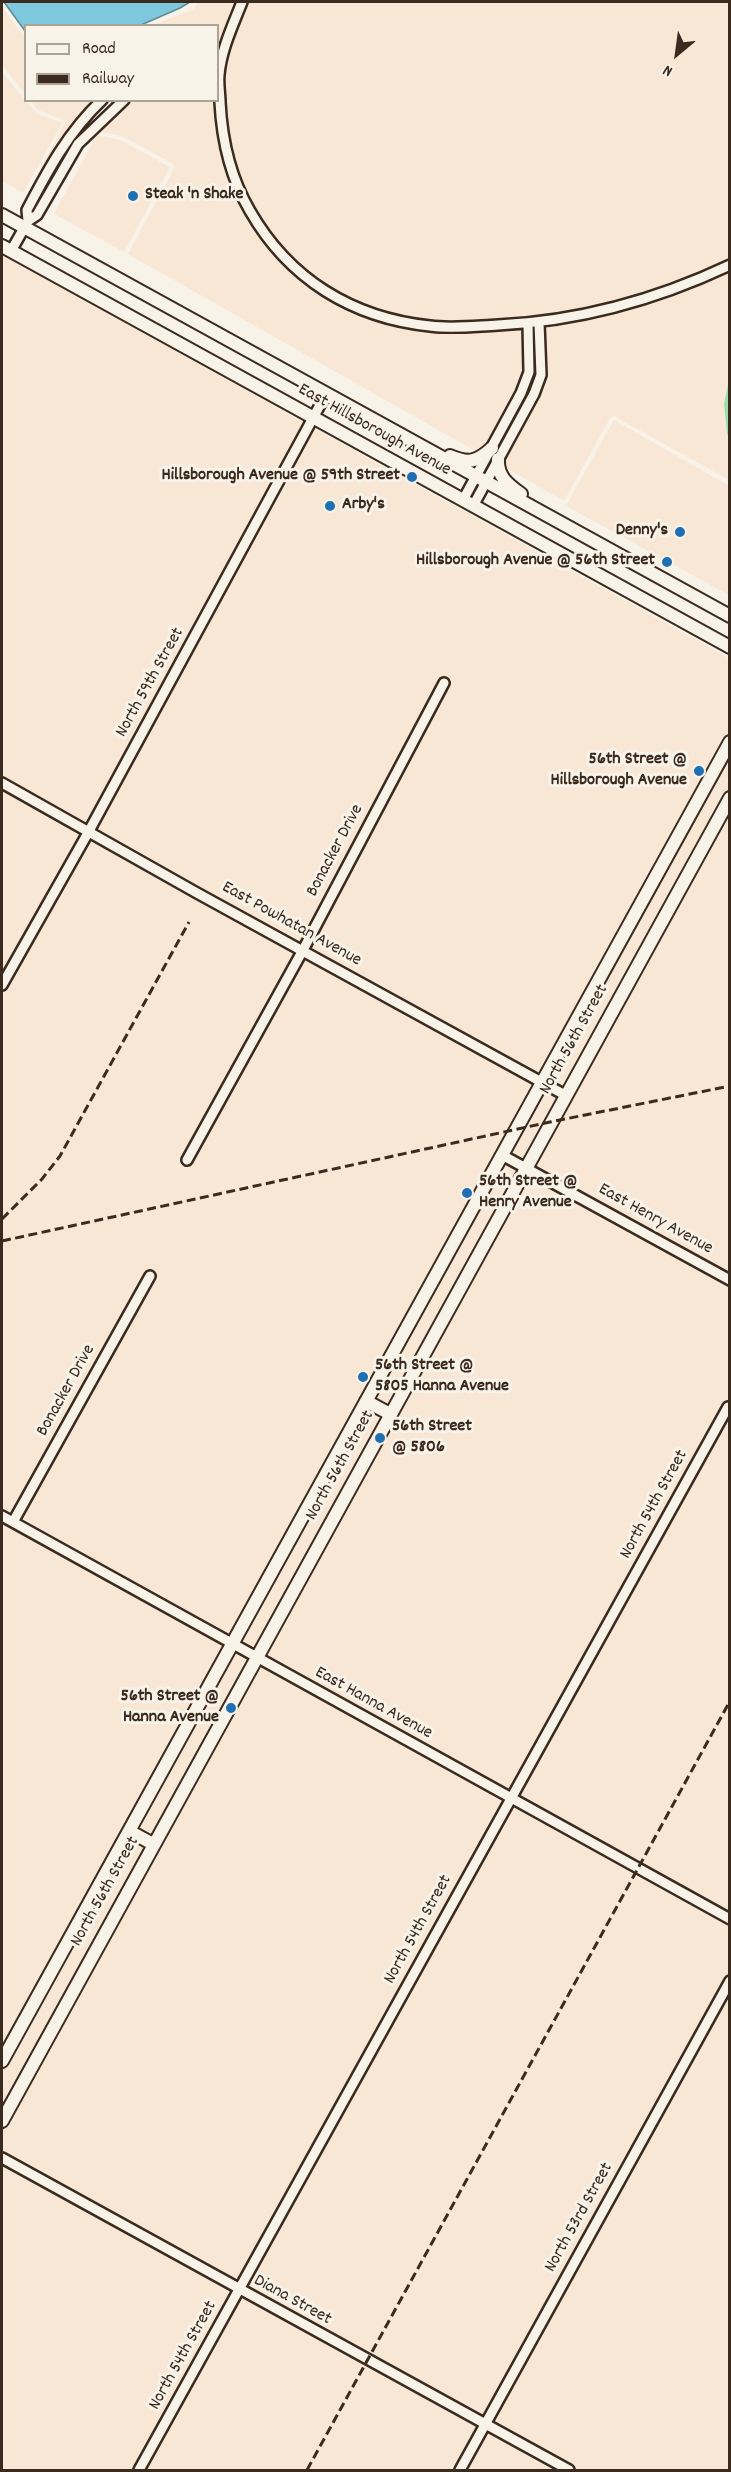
<!DOCTYPE html>
<style>
body{margin:0}
#map{position:relative;width:731px;height:2472px;overflow:hidden;background:#f7f3e8;font-family:Dekko,sans-serif}
canvas{display:block}
.frame{position:absolute;inset:0;border:3px solid #3b2a1e;pointer-events:none}
.legend{position:absolute;left:24px;top:24px;width:195px;height:78px;box-sizing:border-box;background:#f7f3e8;border:2px solid #aca397;margin:0;padding:8px 10px;list-style:none;font-size:18px;color:#3b2a1e}
.legend li{display:flex;align-items:center;gap:12px;height:30px}
.legend b{width:30px;border:2px solid #aca397}
.north{position:absolute;left:647px;top:24px;width:60px;height:60px;-webkit-text-stroke:4px #f7f3e8;paint-order:stroke;rotate:209deg;font-size:16px;font-weight:700;line-height:24px;text-align:center;color:#3b2a1e}
.north::after{content:'';display:block;margin:auto;width:21px;height:27px;background:#3b2a1e;clip-path:polygon(50% 0,100% 100%,50% 72%,0 100%)}
</style>
<div id="map">
<canvas width="731" height="2472"></canvas>
<div class="frame"></div>
<ul class="legend">
<li><b style="height:8px;background:#f7f3e8"></b>Road</li>
<li><b style="height:8px;background:#3b2a1e"></b>Railway</li>
</ul>
<div class="north">N</div>
</div>
<script>
const context = document.querySelector('canvas').getContext('2d');
context.lineJoin = 'round';
function fill(path, color) { context.fillStyle = color; context.fill(path, 'evenodd'); }
function trace(path, color, width, dash) { context.strokeStyle = color; context.lineWidth = width; context.lineCap = dash ? 'butt' : 'round'; context.setLineDash(dash || []); context.stroke(path); }
function drawText(font, color, halo, rows, align = 'center') {
  context.font = font + ' Dekko,sans-serif'; context.lineWidth = 6; context.setLineDash([]); context.textBaseline = 'middle'; context.strokeStyle = halo; context.fillStyle = color; for (const [text, x, y, turn = 0] of rows) {
    context.save(); context.translate(x, y); context.rotate((+turn || 0) * Math.PI / 180); context.textAlign = isNaN(turn) ? turn : align; if (halo) context.strokeText(text, 0, 0); context.fillText(text, 0, 0); context.restore();
  }
}
const built = new Path2D(`
 M198,2H236L218,59V26H151L194,9Z
 M247,2H729V259L660,290L581,311L539,318L432,321L381,311L327,288L294,260L271,233L244,191L233,162L227,132L224,75L234,35Z
 M2,7L25,38V94L2,65Z
 M2,72L36,113L62,123L23,193L2,181Z
 M31,101H95L79,115L64,136L28,197L26,196L66,121L38,110Z
 M136,101H215L217,135L224,166L235,196L263,241L287,268L321,297L358,315L402,328L451,333L523,329V372L517,391L488,445L479,453L128,254L175,167L172,163L122,136L98,131L125,106Z
 M97,135L120,140L170,167L124,252L54,214Z
 M2,255L729,658V2470H2Z
 M729,270L730,380L724,404L727,434L729,438V480L614,416L610,418L564,501L503,466V460L538,397L545,377L544,328L582,322L662,300Z
 M614,420L729,486V595L566,506Z`);
const green = new Path2D(`
 M729,380V438L727,434L724,404Z`);
const water = new Path2D(`
 M4,2H190L180,8L141,25L26,26L25,31Z`);
const minor = new Path2D(`
 M242,2C233,25 221,50 219,75C218,84 220,94 220,102C222,142 230,177 250,211C289,279 352,318 430,326C452,329 476,326 498,325C580,321 656,300 730,265
 M28,221L37,215L78,144L124,100
 M11,251L28,221L27,210C48,170 68,132 102,100
 M463,500L521,393L529,372L528,324
 M473,506L534,394L541,375L539,323
 M2,783L197,893L565,1095
 M2,985L89,831L326,394
 M502,1155L730,1280
 M187,1160L303,950L444,683
 M2,1516L730,1919
 M13,1522L150,1276
 M2,2158L569,2470
 M139,2470L728,1407
 M460,2470L730,1981`);
const major = new Path2D(`
 M2,215L730,616
 M2,246L730,647
 M450,456C469,464 477,462 492,448
 M498,459C497,476 507,484 521,494
 M366,1401L390,1414
 M129,1831L153,1844
 M2,2061L730,742
 M2,2121L730,798`);
const rail = new Path2D(`
 M2,1219L42,1179L60,1156L189,922
 M2,1241L550,1122L730,1086
 M307,2470L730,1701`);
const markers = [
 [133,196,6,"#1f6fb2"],
 [412,477,6,"#1f6fb2"],
 [330,506,6,"#1f6fb2"],
 [680,532,6,"#1f6fb2"],
 [667,562,6,"#1f6fb2"],
 [699,771,6,"#1f6fb2"],
 [467,1193,6,"#1f6fb2"],
 [363,1377,6,"#1f6fb2"],
 [380,1438,6,"#1f6fb2"],
 [231,1708,6,"#1f6fb2"]
];
const poiNames = [
 ["Steak 'n Shake",145,196],
 ["Hillsborough Avenue @ 59th Street",400,477,"right"],
 ["Arby's",342,506],
 ["Denny's",668,532,"right"],
 ["Hillsborough Avenue @ 56th Street",655,562,"right"],
 ["56th Street @",687,761,"right"],
 ["Hillsborough Avenue",687,782,"right"],
 ["56th Street @",479,1183],
 ["Henry Avenue",479,1204],
 ["56th Street @",375,1367],
 ["5805 Hanna Avenue",375,1388],
 ["56th Street",392,1428],
 ["@ 5806",392,1449],
 ["56th Street @",219,1698,"right"],
 ["Hanna Avenue",219,1719,"right"]
];
const streetNames = [
 ["East Hillsborough Avenue",374,431,29],
 ["North 59th Street",151,683,-61],
 ["Bonacker Drive",336,851,-62],
 ["East Powhatan Avenue",291,925,29],
 ["North 56th Street",575,1040,-61],
 ["East Henry Avenue",655,1220,29],
 ["Bonacker Drive",67,1391,-61],
 ["North 56th Street",341,1466,-61],
 ["North 54th Street",655,1505,-61],
 ["East Hanna Avenue",373,1704,29],
 ["North 56th Street",106,1892,-61],
 ["North 54th Street",419,1930,-61],
 ["North 53rd Street",580,2218,-61],
 ["Diana Street",292,2301,29],
 ["North 54th Street",184,2356,-61]
];
fill(built, '#f8e7d5');
fill(green, '#9be0ac');
fill(water, '#7dc8dc');
trace(water, '#638990', 1.5);
trace(minor, '#3b2a1e', 14);
trace(major, '#3b2a1e', 16);
trace(minor, '#f7f3e8', 9);
trace(major, '#f7f3e8', 12);
trace(rail, '#3b2a1e', 3, [9, 4.5]);
for (const [x, y, r, color] of markers) { const dot = new Path2D(); dot.arc(x, y, r, 0, 2 * Math.PI); context.fillStyle = color; context.fill(dot); trace(dot, '#f7f3e8', 2); }
drawText('bold 18px', '#3b2a1e', '#f7f3e8', poiNames, 'left');
drawText('18px', '#3b2a1e', '#f7f3e8', streetNames);
</script>
